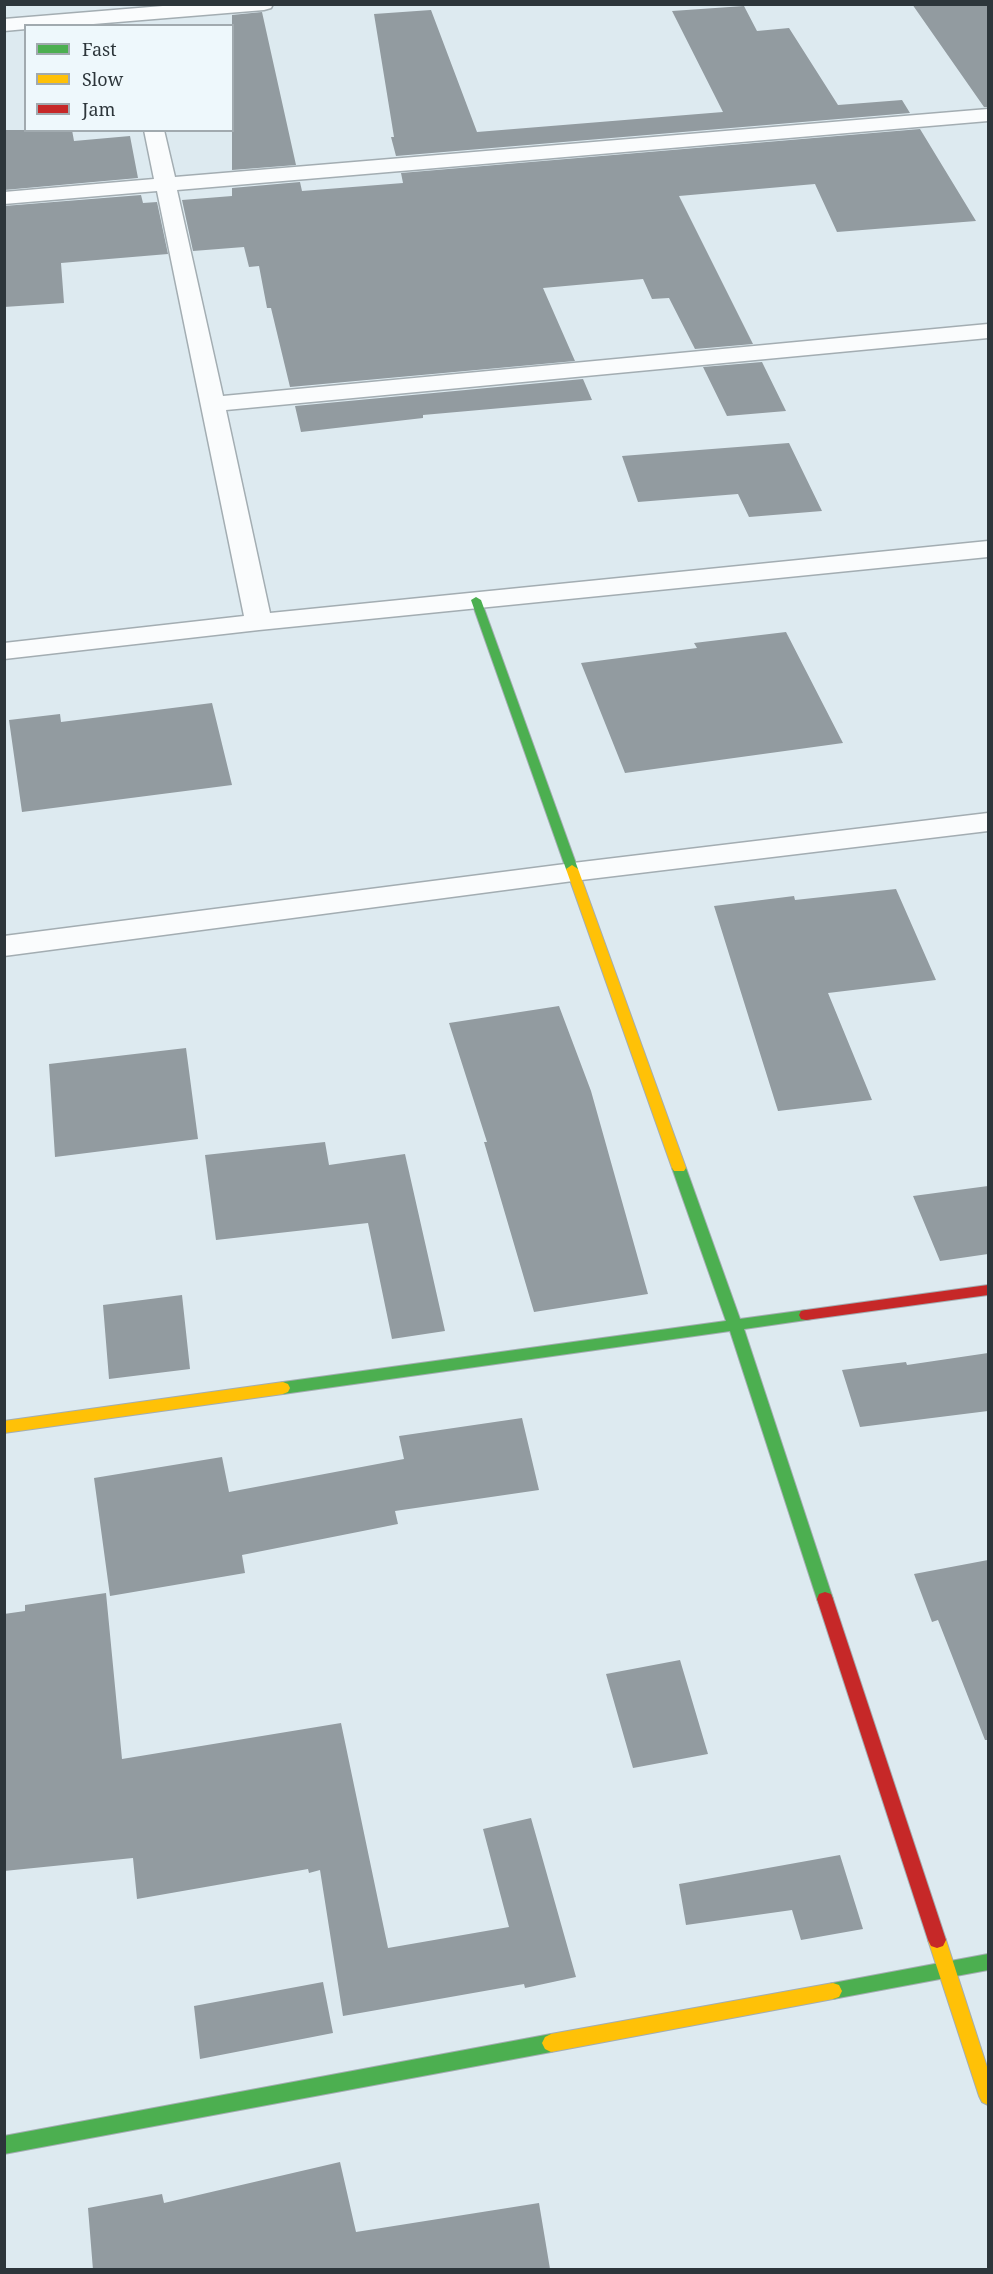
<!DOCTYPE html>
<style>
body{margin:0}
#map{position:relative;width:993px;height:2274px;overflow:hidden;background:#ddeaf0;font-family:"Noto Serif",serif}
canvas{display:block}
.frame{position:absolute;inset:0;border:6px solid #2d363b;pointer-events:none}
.legend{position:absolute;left:24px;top:24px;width:210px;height:108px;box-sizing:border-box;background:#eef8fc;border:2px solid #a1aaaf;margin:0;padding:8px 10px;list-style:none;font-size:18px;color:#2d363b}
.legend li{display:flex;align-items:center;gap:12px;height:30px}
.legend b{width:30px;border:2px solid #a1aaaf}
</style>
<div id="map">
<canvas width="993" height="2274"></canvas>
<div class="frame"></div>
<ul class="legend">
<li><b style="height:8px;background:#4caf50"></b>Fast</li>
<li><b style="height:8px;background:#ffc107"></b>Slow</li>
<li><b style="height:8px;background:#c62828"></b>Jam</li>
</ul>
</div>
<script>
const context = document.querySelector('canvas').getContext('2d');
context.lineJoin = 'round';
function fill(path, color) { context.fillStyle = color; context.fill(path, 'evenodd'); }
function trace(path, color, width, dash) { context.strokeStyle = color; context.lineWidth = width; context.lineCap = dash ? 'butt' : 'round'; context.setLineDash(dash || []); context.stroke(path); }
const building = new Path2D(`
 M912,4H988V107H984Z
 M744,6L757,31L789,28L838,105L902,100L910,113L396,156L391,137H394L374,14L431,10L477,132L723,112L672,11Z
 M262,12L296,165L232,170V15Z
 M920,129L976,221L837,232L815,184L679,196L753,344L695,349L669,298L652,299L643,279L543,288L575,361L290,387L271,308H267L259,266L249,267L244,247L193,251L182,200L232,196V188L300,182L302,191L403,183L401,173Z
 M4,130H72L74,141L130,136L138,178L4,190Z
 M141,195L143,203L157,202L168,254L61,263L64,303L4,307V206Z
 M762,362L786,411L727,416L703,367Z
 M583,379L592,400L423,415V418L301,432L295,406Z
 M789,443L822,511L749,517L738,494L638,502L622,456Z
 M786,632L843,743L625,773L581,663L697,648L694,643Z
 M212,703L232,785L22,812L9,720L60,714L61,722Z
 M896,889L936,980L828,993L872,1100L778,1111L714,906L794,896L795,900Z
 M559,1006L591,1091L648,1294L534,1312L484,1142H487L449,1023Z
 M186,1048L198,1139L55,1157L49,1064Z
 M325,1142L329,1165L405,1154L445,1331L392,1339L368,1223L216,1240L205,1155Z
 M988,1186V1254L940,1261L913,1196Z
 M182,1295L190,1369L109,1379L103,1305Z
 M988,1353V1411L860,1427L842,1370L906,1362L907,1365Z
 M522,1418L539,1490L395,1511L398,1524L242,1555L245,1573L110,1596L94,1478L222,1457L229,1492L404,1459L399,1436Z
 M988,1560V1740H985L938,1620L932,1622L914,1574Z
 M106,1593L122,1759L341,1723L388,1948L509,1927L483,1829L531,1818L576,1977L525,1988L524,1984L343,2016L320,1870L309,1873L308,1869L137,1899L133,1858L4,1871V1614L25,1611V1605Z
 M680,1660L708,1754L633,1768L606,1674Z
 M840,1855L863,1929L801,1940L792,1910L686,1925L679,1884Z
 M323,1982L333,2033L200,2059L194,2006Z
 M340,2162L356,2232L539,2203L550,2269L93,2270L88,2208L162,2194L164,2203Z`);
const street = new Path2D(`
 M187,4H273L271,8L264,10L69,26H26V29L4,31V19Z
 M988,109V121L177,190L223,396L988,324V338L226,410L270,613L988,541V557L259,630L4,659V643L244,616L157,191L4,204V192L154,179L144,130H164L175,177Z
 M988,813V831L573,881L4,956V936L573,863Z`);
const fast = new Path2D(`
 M476,597L481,600L578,869L576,872H568L566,869L471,600Z
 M679,1163L686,1168L740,1319L806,1310L811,1311L813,1315L811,1319L806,1320L744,1329L833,1599L831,1604L825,1606L819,1604L817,1599L730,1331L283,1394L278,1392L276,1388L278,1384L283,1382L726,1321L672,1168Z
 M988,1954V1970L833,1999L827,1997L824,1991L827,1985L833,1983Z
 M551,2034L557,2037L560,2043L557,2049L551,2052L4,2154V2136Z`);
const slow = new Path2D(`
 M572,865L578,869L686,1168L684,1171H674L672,1168L566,869Z
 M283,1382L288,1384L290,1388L288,1392L283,1394L4,1433V1421Z
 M937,1932L943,1934L946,1940L988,2070V2105L982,2102L979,2096L928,1940L931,1934Z
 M833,1983L839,1985L842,1991L839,1997L833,1999L551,2052L545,2049L542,2043L545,2037L551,2034Z`);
const jam = new Path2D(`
 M988,1285V1295L806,1320L801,1319L799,1315L801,1311L806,1310Z
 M825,1592L831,1594L833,1599L946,1940L943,1946L937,1948L931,1946L928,1940L817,1599L819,1594Z`);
fill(building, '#929ba0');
trace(street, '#a3adb2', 3);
trace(fast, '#a3adb2', 2);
trace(slow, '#a3adb2', 2);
trace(jam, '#a3adb2', 2);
fill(street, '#fafcfd');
fill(fast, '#4caf50');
fill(slow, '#ffc107');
fill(jam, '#c62828');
</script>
